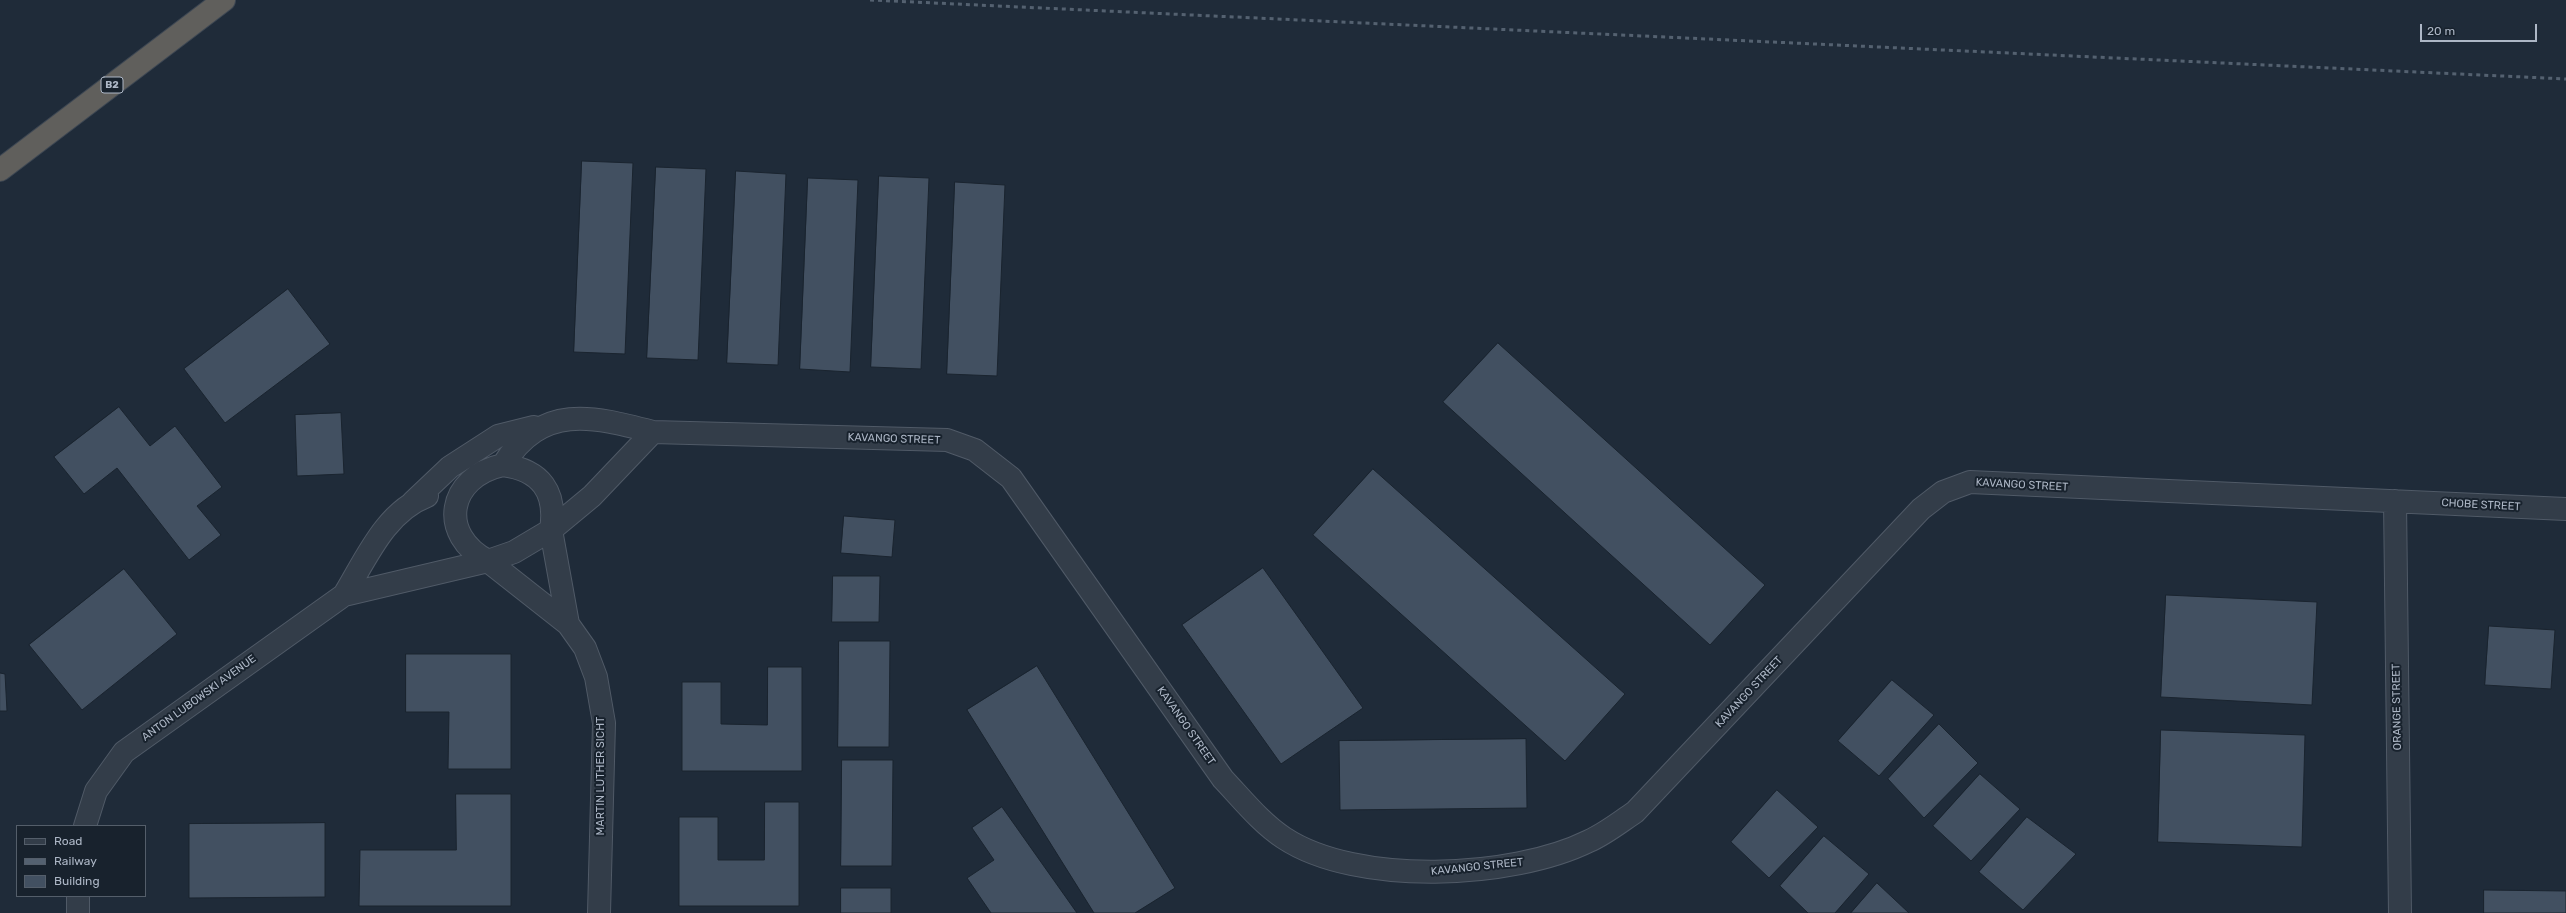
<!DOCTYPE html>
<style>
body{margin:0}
#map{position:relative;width:2566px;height:913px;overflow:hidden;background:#1f2b39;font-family:Rubik,sans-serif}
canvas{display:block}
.legend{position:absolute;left:16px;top:825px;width:130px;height:72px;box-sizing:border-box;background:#18222d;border:1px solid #545e6a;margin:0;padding:5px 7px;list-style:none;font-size:12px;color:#adb7c6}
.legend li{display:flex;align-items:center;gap:8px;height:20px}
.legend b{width:20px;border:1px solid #545e6a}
.scale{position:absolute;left:2420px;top:24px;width:117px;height:18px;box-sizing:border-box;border:2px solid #adb7c6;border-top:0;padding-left:5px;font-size:12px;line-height:14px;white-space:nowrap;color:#adb7c6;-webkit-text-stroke:3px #18222d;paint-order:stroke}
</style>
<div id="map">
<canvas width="2566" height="913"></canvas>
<ul class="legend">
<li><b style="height:5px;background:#333d49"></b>Road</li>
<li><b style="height:5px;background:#546170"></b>Railway</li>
<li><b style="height:11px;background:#425061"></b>Building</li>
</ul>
<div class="scale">20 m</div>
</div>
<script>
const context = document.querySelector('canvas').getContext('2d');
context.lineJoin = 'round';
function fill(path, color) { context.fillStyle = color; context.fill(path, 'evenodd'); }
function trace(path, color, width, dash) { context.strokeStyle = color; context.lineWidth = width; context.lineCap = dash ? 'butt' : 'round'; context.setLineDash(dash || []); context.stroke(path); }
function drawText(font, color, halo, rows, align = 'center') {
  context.font = font + ' Rubik,sans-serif'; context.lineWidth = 4; context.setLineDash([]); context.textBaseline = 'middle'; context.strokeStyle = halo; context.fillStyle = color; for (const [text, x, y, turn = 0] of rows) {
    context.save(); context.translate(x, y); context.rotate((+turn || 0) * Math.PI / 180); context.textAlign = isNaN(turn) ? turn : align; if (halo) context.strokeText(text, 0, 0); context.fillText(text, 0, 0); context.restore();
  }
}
const building = new Path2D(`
 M582,161L633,163L625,354L574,352Z
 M656,167L706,169L698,360L647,358Z
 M736,171L786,174L778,365L727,363Z
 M879,176L929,178L921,369L871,367Z
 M808,178L858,180L850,372L800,369Z
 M955,182L1005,185L997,376L947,374Z
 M288,289L330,344L225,423L184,369Z
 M1498,343L1765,585L1710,645L1443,402Z
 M119,407L150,446L175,426L222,487L197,506L221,535L189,560L117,468L84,494L54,457Z
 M341,413L344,474L297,476L295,415Z
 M1373,469L1625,694L1565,761L1313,535Z
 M844,516L895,520L892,557L841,553Z
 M1263,568L1363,708L1281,764L1182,625Z
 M124,569L177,634L82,710L29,645Z
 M833,576H880L879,622H832Z
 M2166,595L2317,602L2312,705L2161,697Z
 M2489,626L2555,630L2551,689L2485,685Z
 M839,641H890L889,747H838Z
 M406,654H511V769H448L449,712H406Z
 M1037,666L1175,888L1135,913H1094L967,710Z
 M768,667H802V771H682V682H721V724L767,725Z
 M0,673L5,674L7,711H0Z
 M1892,680L1934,715L1879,776L1838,741Z
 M1939,724L1978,763L1924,818L1888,779Z
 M2161,730L2305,735L2302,847L2158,842Z
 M1526,739L1527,808L1340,810L1339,741Z
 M842,760H893L892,866H841Z
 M1980,774L2020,809L1971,861L1933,826Z
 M1777,790L1818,827L1769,878L1731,842Z
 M456,794H511V906H359L360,850H456Z
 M765,802H799V906H679V817H718V860H764Z
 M1002,807L1077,913H991L967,878L994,860L972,828Z
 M2027,817L2076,854L2023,910L1979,872Z
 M325,823V897L189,898V824Z
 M1824,836L1869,874L1835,913H1808L1780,886Z
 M1877,883L1909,913H1851Z
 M841,888H891V913H841Z
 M2484,890L2566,891V913H2484Z`);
const minor = new Path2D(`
 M503,465C542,403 592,416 653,432L947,440L975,450L1011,478L1223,779C1242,799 1261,823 1284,838C1357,886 1512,879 1589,841C1605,834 1620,822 1635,812L1921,509L1943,492L1970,482L2566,509
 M503,465C541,470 557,492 551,530L514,552L488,561C438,535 447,477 503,465Z
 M2395,501L2400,913
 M413,502L450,467L498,436L534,427
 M344,595C366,559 385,512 427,496
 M568,624L551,530L592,496L653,432
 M85,826L96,791L124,752L344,595L488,561L568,624L585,648L596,677L604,723L599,913
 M78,913V896`);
const trunk = new Path2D(`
 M0,170L224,0`);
const rail = new Path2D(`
 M870,0L2566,79`);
const shields = [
 [112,85,22]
];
const shieldNames = [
 ["B2",112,85]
];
const streetNames = [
 ["KAVANGO STREET",894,439,2],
 ["KAVANGO STREET",2022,485,3],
 ["CHOBE STREET",2481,505,3],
 ["KAVANGO STREET",1749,692,-47],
 ["ANTON LUBOWSKI AVENUE",199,698,-36],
 ["ORANGE STREET",2397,707,-91],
 ["KAVANGO STREET",1186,726,55],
 ["MARTIN LUTHER SICHT",601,776,-90],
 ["KAVANGO STREET",1477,867,-6]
];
fill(building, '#425061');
trace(building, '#1a242f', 1);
trace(minor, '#505a67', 24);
trace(trunk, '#3d4753', 24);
trace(minor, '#333d49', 22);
trace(trunk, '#605f5c', 22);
trace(rail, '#546170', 3, [4, 4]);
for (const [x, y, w] of shields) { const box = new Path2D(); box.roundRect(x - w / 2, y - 8, w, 16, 3); context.fillStyle = '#18222d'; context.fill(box); trace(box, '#adb7c6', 1); }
drawText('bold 10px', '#adb7c6', null, shieldNames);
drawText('11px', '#adb7c6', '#18222d', streetNames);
</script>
